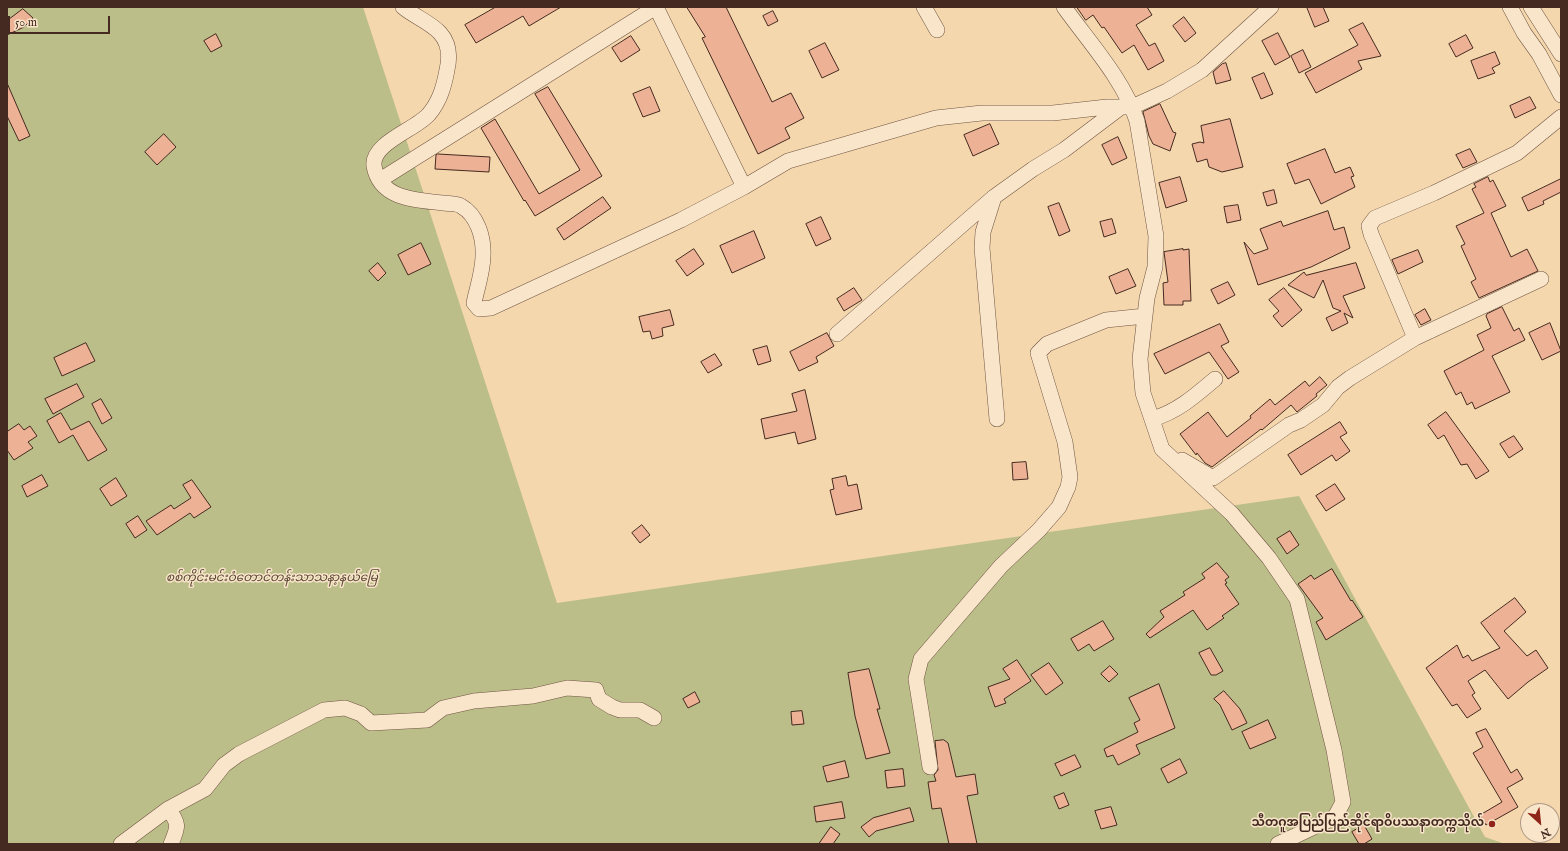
<!DOCTYPE html>
<meta charset="utf-8">
<style>
body{margin:0}
#map{position:relative;width:1568px;height:851px;overflow:hidden;background:#f5d7ad;font-family:"IM FELL English",serif}
canvas{display:block}
.frame{position:absolute;inset:0;border:8px solid #442a20;pointer-events:none}
.north{position:absolute;left:1520px;top:803px;width:40px;height:40px;box-sizing:border-box;background:#f8e5ca;border:1px solid #b09a86;border-radius:50%;rotate:153deg;font-size:11px;font-weight:700;line-height:16px;text-align:center;color:#442a20}
.north::after{content:'';display:block;margin:auto;width:14px;height:18px;background:#8f2418;clip-path:polygon(50% 0,100% 100%,50% 72%,0 100%)}
.scale{position:absolute;left:8px;top:16px;width:102px;height:18px;box-sizing:border-box;border:2px solid #442a20;border-top:0;padding-left:5px;font-size:12px;line-height:14px;white-space:nowrap;color:#442a20;-webkit-text-stroke:3px #f8e5ca;paint-order:stroke}
</style>
<div id="map">
<canvas width="1568" height="851"></canvas>
<div class="frame"></div>
<div class="north">N</div>
<div class="scale">50 m</div>
</div>
<script>
const context = document.querySelector('canvas').getContext('2d');
context.lineJoin = 'round';
function fill(path, color) { context.fillStyle = color; context.fill(path, 'evenodd'); }
function trace(path, color, width, dash) { context.strokeStyle = color; context.lineWidth = width; context.lineCap = dash ? 'butt' : 'round'; context.setLineDash(dash || []); context.stroke(path); }
function drawText(font, color, halo, rows, align = 'center') {
  context.font = font + ' "IM FELL English","Noto Sans Myanmar",serif'; context.lineWidth = 3; context.setLineDash([]); context.textBaseline = 'middle'; context.strokeStyle = halo; context.fillStyle = color; for (const [text, x, y, turn = 0] of rows) {
    context.save(); context.translate(x, y); context.rotate((+turn || 0) * Math.PI / 180); context.textAlign = isNaN(turn) ? turn : align; if (halo) context.strokeText(text, 0, 0); context.fillText(text, 0, 0); context.restore();
  }
}
const green = new Path2D(`
 M7,7H363L557,603L1299,496L1485,837L1505,844H7Z`);
const building = new Path2D(`
 M496,7H561L529,26L523,16L476,43L465,25Z
 M687,7H726L772,102L791,93L804,118L785,128L790,138L758,154L702,38L705,37Z
 M1077,7H1147L1152,15L1136,25L1149,46L1155,43L1164,61L1148,70L1134,45L1122,53L1104,27L1102,28L1093,15L1086,20Z
 M1307,7H1323L1329,21L1315,27Z
 M23,9L33,18L24,27L7,35V21Z
 M773,11L778,21L768,26L763,16Z
 M1184,17L1196,33L1185,42L1173,26Z
 M1363,23L1381,56L1358,61L1362,69L1316,93L1305,73L1358,45L1349,30Z
 M1278,33L1290,57L1275,65L1262,41Z
 M216,34L222,46L211,52L204,41Z
 M1466,35L1473,48L1456,57L1449,44Z
 M631,36L640,50L621,62L612,48Z
 M825,43L839,70L822,78L809,51Z
 M1303,50L1311,67L1299,73L1291,56Z
 M1495,52L1500,64L1492,68L1495,73L1478,79L1471,61Z
 M1226,63L1231,80L1216,84L1213,72L1222,64Z
 M1264,73L1273,94L1261,99L1252,78Z
 M7,83L30,136L19,141L7,116Z
 M548,87L602,176L535,216L525,200L524,201L481,128L495,119L539,194L580,170L535,94Z
 M650,87L660,111L643,117L633,94Z
 M1530,97L1536,108L1515,118L1510,106Z
 M1160,104L1173,132L1176,133L1170,151L1153,144L1149,136L1143,112Z
 M1230,119L1243,167L1222,172L1209,167L1207,159L1197,162L1192,144L1200,142L1204,143L1201,126Z
 M990,124L999,144L973,156L964,135Z
 M164,134L176,147L157,165L145,152Z
 M1118,137L1127,158L1112,165L1102,145Z
 M1325,149L1335,173L1350,167L1354,176L1351,177L1355,187L1321,204L1309,179L1295,184L1287,164Z
 M1470,149L1477,162L1463,168L1456,155Z
 M438,154L490,157L489,172L435,169L436,155Z
 M1180,177L1187,201L1166,208L1159,183Z
 M1488,177L1490,182L1493,180L1506,206L1491,213L1511,257L1527,249L1538,271L1479,298L1471,282L1476,279L1461,246L1465,244L1456,226L1484,213L1472,189L1476,187L1474,184Z
 M1561,179V192L1543,201L1544,204L1528,211L1522,198Z
 M1274,190L1277,203L1267,206L1263,193Z
 M603,197L611,208L564,240L557,229Z
 M1059,203L1070,231L1059,236L1048,207Z
 M1238,205L1241,220L1227,223L1224,207Z
 M1328,211L1334,230L1344,227L1350,248L1311,267L1258,285L1244,242L1254,254L1268,249L1260,229L1281,221L1283,226Z
 M821,217L831,239L816,246L806,224Z
 M1112,219L1116,233L1104,237L1100,222Z
 M754,231L765,258L732,273L720,246Z
 M421,243L431,264L408,275L398,255Z
 M694,249L704,264L687,276L676,261Z
 M1183,249V250L1189,249L1191,301H1183V305H1164L1163,283L1168,282L1164,252Z
 M1418,250L1423,262L1398,274L1392,260Z
 M378,263L386,273L378,281L369,271Z
 M1356,263L1365,288L1343,296L1353,318L1344,313L1348,323L1332,331L1326,318L1341,311L1333,308L1323,280L1314,298L1288,285L1304,272L1306,275Z
 M1128,269L1136,286L1116,294L1109,277Z
 M1228,282L1235,295L1218,304L1211,290Z
 M854,288L862,300L844,311L837,299Z
 M1284,288L1302,310L1282,327L1273,316L1279,311L1269,300Z
 M1502,307L1514,331L1519,328L1525,340L1492,356L1510,392L1475,409L1472,402L1467,405L1461,392L1456,395L1444,371L1484,350L1477,335L1491,328L1486,316L1487,314Z
 M1425,309L1431,320L1421,325L1415,315Z
 M670,310L674,325L662,328L663,336L652,339L650,331L643,332L639,317Z
 M1550,323L1561,351L1542,360L1529,333Z
 M1220,324L1229,342L1221,346L1239,372L1228,379L1209,352L1165,374L1154,354Z
 M827,333L834,346L816,357L818,362L799,371L790,352Z
 M86,343L95,361L62,376L54,358Z
 M767,346L771,361L758,365L753,350Z
 M715,354L722,365L708,373L701,362Z
 M1320,377L1327,385L1316,394L1317,396L1297,412L1291,405L1262,430L1261,429L1212,467L1205,463L1197,453L1196,455L1180,434L1208,412L1227,437L1251,418L1250,416L1270,399L1275,405L1305,381L1309,386Z
 M77,384L84,397L53,414L45,399Z
 M805,390L816,439L798,444L795,432L765,439L761,419L797,411L792,394Z
 M101,399L112,418L102,424L92,404Z
 M1446,412L1489,471L1476,479L1467,464L1461,465L1444,435L1438,439L1428,425Z
 M61,413L71,430L89,421L107,450L88,461L73,435L59,443L47,421Z
 M1340,422L1347,433L1340,437L1350,451L1336,461L1332,455L1301,475L1288,455Z
 M19,424L24,430L30,426L37,436L28,442L33,448L14,460L7,450V432Z
 M1514,436L1523,449L1509,458L1500,444Z
 M1026,462L1028,479L1013,480L1012,463Z
 M42,475L48,486L27,497L22,486Z
 M846,476L848,486L857,484L862,509L836,515L830,490L834,489L832,479Z
 M116,478L127,496L111,506L100,489Z
 M192,480L211,507L194,518L190,513L157,535L146,521L171,505L174,509L191,498L183,485Z
 M1335,484L1345,499L1326,511L1316,496Z
 M138,516L147,530L135,538L126,524Z
 M642,525L650,535L640,543L632,533Z
 M1290,531L1299,545L1287,554L1277,539Z
 M1217,563L1229,577L1225,580L1227,583L1225,584L1239,604L1222,616L1224,618L1207,630L1193,610L1150,638L1146,634L1164,617L1160,611L1185,595L1183,592L1205,578L1202,574Z
 M1332,569L1351,601L1352,600L1363,617L1326,640L1316,622L1323,618L1298,584L1311,575L1314,579Z
 M1515,598L1526,612L1504,631L1527,656L1536,650L1548,668L1528,682L1508,699L1485,670L1468,681L1475,693L1472,695L1481,709L1467,718L1457,704L1452,706L1426,668L1457,645L1463,658L1468,655L1472,661L1500,648L1481,623Z
 M1103,621L1114,639L1094,651L1089,644L1078,651L1071,639Z
 M1210,648L1223,671L1216,675H1211L1199,653Z
 M1017,660L1031,681L1004,699L1006,703L995,707L988,687L1010,679L1003,669Z
 M1049,663L1063,683L1046,695L1031,675Z
 M1110,666L1118,674L1109,682L1101,674Z
 M869,669L880,709H877L890,753L866,759L855,716L848,673Z
 M1159,684L1175,728L1136,745L1140,754L1118,765L1113,755L1107,757L1104,749L1138,732L1134,723L1140,720L1129,698Z
 M1224,691L1240,709L1247,723L1232,730L1220,705L1214,699Z
 M695,692L700,702L688,708L683,699Z
 M802,711L804,724L792,725L791,712Z
 M1268,720L1276,738L1250,749L1242,732Z
 M1486,729L1511,773L1517,769L1523,779L1507,788L1518,807L1486,825L1480,815L1502,802L1473,753L1483,747L1476,733Z
 M944,740L948,743L956,777L975,774L978,794L967,796L977,844H949L941,808L932,809L928,782L936,781L934,775L938,770L935,741Z
 M1075,755L1081,767L1061,776L1055,764Z
 M1180,759L1187,773L1168,783L1161,769Z
 M845,761L849,777L827,782L823,767Z
 M903,769L905,786L887,788L885,771Z
 M1064,793L1069,805L1059,809L1054,797Z
 M842,802L845,818L816,822L814,807Z
 M1111,807L1117,825L1101,829L1095,811Z
 M910,808L914,821L876,831L869,837L861,827L873,818Z
 M1364,825L1372,839L1364,844H1359L1352,832Z
 M831,827L840,834L833,844H819Z`);
const minor = new Path2D(`
 M403,7C415,17 430,22 440,33C450,44 450,57 447,70C444,86 440,101 429,114C417,129 371,143 374,166C380,200 417,200 443,203C448,204 456,203 461,206C477,215 484,237 483,256C483,271 477,288 474,303L479,309L491,308L681,220L744,187L788,161L936,118L982,113H1053L1107,107H1132L1167,91L1202,70L1271,7
 M656,7L744,187
 M924,7L937,30
 M1064,7C1089,42 1124,80 1137,121L1156,236L1155,267L1147,298L1140,359L1143,393L1162,449L1232,514L1269,558L1297,599L1334,750L1343,802L1335,817L1278,844
 M1510,7L1524,33L1539,54L1561,95
 M1531,7L1561,54
 M380,180L656,7
 M994,197L983,232L982,248L997,419
 M837,334L994,197L1033,169L1064,150L1121,107
 M1415,338L1541,279
 M1152,419C1177,412 1195,396 1215,379
 M1182,460L1213,478L1289,425L1301,420L1323,405L1338,387L1350,378L1415,338L1371,234L1369,226L1375,218L1434,193L1517,153L1561,117
 M930,767L916,679L921,659L1001,566L1039,530L1059,507L1068,487L1070,477L1065,442L1038,353L1047,344L1106,320L1145,316
 M168,809C180,824 178,827 171,844
 M121,844L168,809L205,789L224,765L239,754L324,710L345,708L361,714L371,723L427,720L443,708L474,701L533,696L567,688L596,690L599,699L612,707L620,710H640L654,718`);
const markers = [
 [1492,824,4,"#8f2418"]
];
const parkNames = [
 ["စစ်ကိုင်းမင်းဝံတောင်တန်းသာသနာ့နယ်မြေ",272,579]
];
const poiNames = [
 ["သီတဂူအပြည်ပြည်ဆိုင်ရာဝိပဿနာတက္ကသိုလ်",1484,824]
];
fill(green, '#bcbe89');
fill(building, '#edb195');
trace(building, '#442a20', 1);
trace(minor, '#705543', 16);
trace(minor, '#f8e5ca', 15);
for (const [x, y, r, color] of markers) { const dot = new Path2D(); dot.arc(x, y, r, 0, 2 * Math.PI); context.fillStyle = color; context.fill(dot); trace(dot, '#f8e5ca', 1.5); }
drawText('italic 12px', '#5c4835', '#f8e5ca', parkNames);
drawText('bold 12px', '#442a20', '#f8e5ca', poiNames, 'right');
</script>
